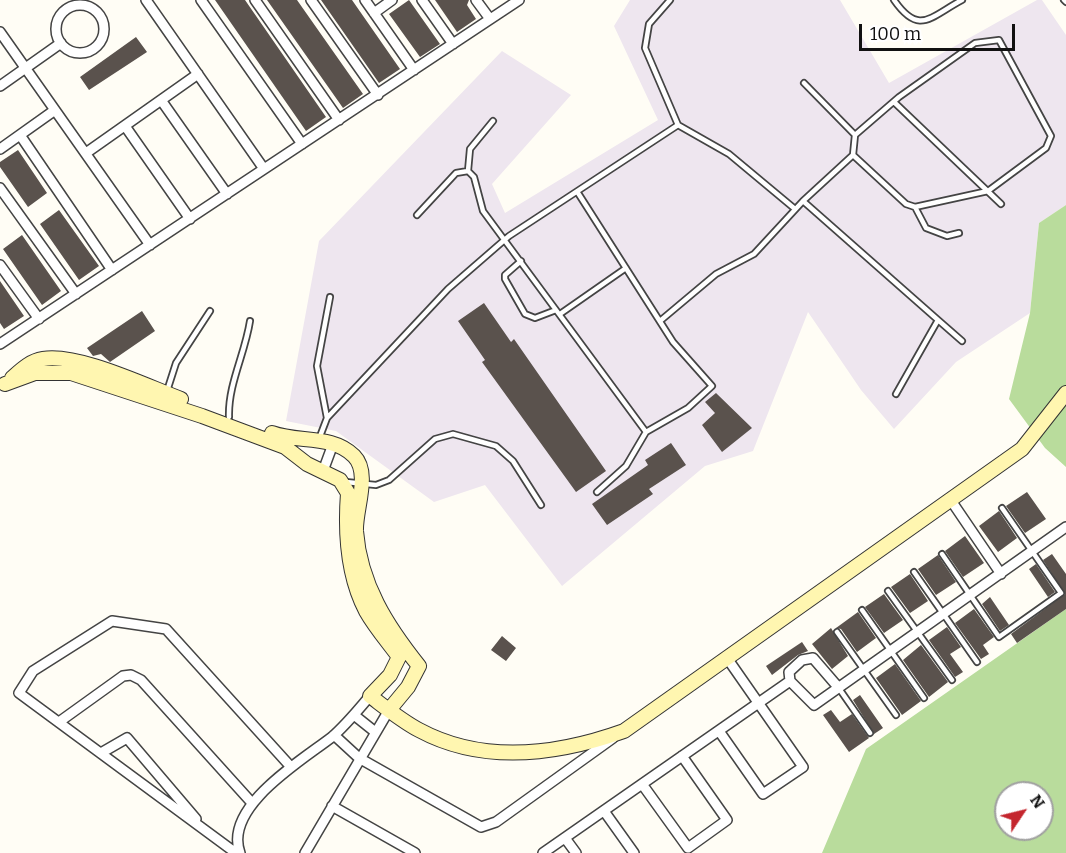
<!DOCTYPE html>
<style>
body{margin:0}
#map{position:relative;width:1066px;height:853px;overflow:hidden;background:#fffdf5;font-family:Bitter,serif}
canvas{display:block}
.north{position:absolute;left:994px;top:781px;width:60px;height:60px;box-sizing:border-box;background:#fff;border:2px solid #a0a0a0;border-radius:50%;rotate:55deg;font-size:16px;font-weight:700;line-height:24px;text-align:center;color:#111}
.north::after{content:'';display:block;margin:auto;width:21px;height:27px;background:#c4262e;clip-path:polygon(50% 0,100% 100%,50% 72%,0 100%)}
.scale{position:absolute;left:859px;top:24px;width:156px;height:27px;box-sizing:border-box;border:3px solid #111;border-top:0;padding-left:8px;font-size:18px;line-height:21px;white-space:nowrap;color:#111;-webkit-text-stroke:4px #fff;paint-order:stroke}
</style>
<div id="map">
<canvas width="1066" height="853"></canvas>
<div class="north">N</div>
<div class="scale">100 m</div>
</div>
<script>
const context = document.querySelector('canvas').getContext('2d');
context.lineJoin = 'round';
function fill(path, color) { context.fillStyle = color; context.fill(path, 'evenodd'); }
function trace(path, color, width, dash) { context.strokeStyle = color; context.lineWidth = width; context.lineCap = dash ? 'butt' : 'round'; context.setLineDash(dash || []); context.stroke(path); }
const industrial = new Path2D(`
 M630,0H840L889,83L1037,0H1042L1066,35V205L1039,223L1030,313L956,362L894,429L861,390L808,312L753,451L705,466L562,586L485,485L434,502L336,431L286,421L319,241L502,51L571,95L492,184L505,213L658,120L614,26Z`);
const forest = new Path2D(`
 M1066,205V467L1045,448L1009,399L1030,313L1039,223Z
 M1066,609V853H822L866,749ZM1006,793H1042V829H1006Z`);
const building = new Path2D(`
 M215,0H245L326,117L306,131Z
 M267,0H297L363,94L343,108Z
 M321,0H352L400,69L379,83Z
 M409,0L440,44L420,57L389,14Z
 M435,0H469L467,5L476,19L457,32Z
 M136,37L147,52L89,90L80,77Z
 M18,150L47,193L28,207L0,167V162Z
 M59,210L99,266L79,280L40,224Z
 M22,235L61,291L42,305L3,249Z
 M0,281L24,316L4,329L0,323Z
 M484,303L511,342L514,339L606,471L576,492L482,362L485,360L458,321Z
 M142,311L155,331L110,362L101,354L93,356L87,348Z
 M716,393L752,428L722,452L702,425L715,413L705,402Z
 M671,443L686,465L649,489L653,494L607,525L592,504L648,465L645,460Z
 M1027,492L1046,519L1025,533L1006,506Z
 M999,511L1017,538L998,552L979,526Z
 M965,536L984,563L963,577L945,551Z
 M1052,554L1066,574V609L1017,643L1011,634L1065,594L1043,560Z
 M938,555L956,582L936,595L918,569Z
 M1036,564L1055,592L1048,597L1029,569Z
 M910,574L928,601L910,613L891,587Z
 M884,594L903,620L884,633L865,607Z
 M990,597L1009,625L1000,631L982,604Z
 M974,609L994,637L983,645L989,654L981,659L955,623Z
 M858,612L876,638L857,652L841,629L836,628Z
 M947,627L961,647L950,654L963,672L955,677L929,640Z
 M831,628L848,656L832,669L812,644Z
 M502,636L516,648L506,661L491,650Z
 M802,642L808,651L798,655L772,675L766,666Z
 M921,645L948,682L929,697L903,660Z
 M895,664L921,701L902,715L876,678Z
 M860,695L883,728L874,734L853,700Z
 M831,710L840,722L852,714L869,738L849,752L823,715Z`);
const lane = new Path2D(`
 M670,0L649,24L645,48L678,125L729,154L795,209
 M894,0C919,36 930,17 962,0
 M1064,0L1066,2
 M804,83L855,135
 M894,102L1001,204
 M468,171L470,149L493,121
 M803,201L853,155L855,135L899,97L975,43L999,40L1051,136L1046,148L988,191L915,207L906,204L853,155
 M915,207L926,228L947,236L959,233
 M417,215L456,173L468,171L474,177L483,211L646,432L688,408L712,386L673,342L578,193
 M521,261L505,275V279L525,314L535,318L556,310
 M560,314L626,268
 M938,320L962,341
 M660,321L716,274L754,254L803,201L938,320L896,394
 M167,391L176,363L210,311
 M229,417C228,384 245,354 250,321
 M327,418L317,366L330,297
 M319,439L327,418L448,289L509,236L678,125
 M346,482L376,485L389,480L435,439L453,434L496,446L513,461L541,505
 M597,492L626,466L646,432
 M942,554L999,637L1061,593L1002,508
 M914,572L977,662
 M888,591L952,680
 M862,610L924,698
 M837,632L896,715
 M838,687L870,733`);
const street = new Path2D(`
 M146,0L264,169
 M201,0L302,144
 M255,0L339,120
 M311,0L378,95
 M365,0L414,70
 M422,0L453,44
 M476,0L490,19
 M56 29a24 24 0 1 1 48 0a24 24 0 1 1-48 0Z
 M374,13L392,0
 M0,32L150,245
 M0,86L61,43
 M161,100L227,194
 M125,126L190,219
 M20,135L112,270
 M0,149L55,110
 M86,153L198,74
 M0,188L76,294
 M0,265L39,319
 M0,344L519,0
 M323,471L333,444
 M950,499L1001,574
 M838,687L813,658L802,660L789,672L790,681L814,705L1066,527
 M354,715L374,731
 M59,722L123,676L131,675L141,680L252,803
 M719,731L763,794L803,767L727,658
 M334,735L359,758L481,827L496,822L613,738
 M101,753L127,738L196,819
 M642,784L688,848L727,820L682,756
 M332,806L415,853
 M604,811L634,853
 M565,838L576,853
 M236,853L19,693L33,671L112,621L166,629L291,767
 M240,853C223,807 301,761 332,737C346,725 358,710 370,696
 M305,853L389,710
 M543,853L790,681`);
const secondary = new Path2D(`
 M12,378C21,370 30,361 43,359C78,353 146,386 181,399
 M5,384L35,373H71L202,416L285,447L307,464L340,480L348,493C345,533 347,575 366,611C375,627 388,642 399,657L390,675L370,696C386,708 402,721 419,730C484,765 557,755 624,731L1022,449L1066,393
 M272,433C298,443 332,434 354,456C371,473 355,510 356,531C360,584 387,626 419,666L408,687L389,710`);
fill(industrial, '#eee6ef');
fill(forest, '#b9dc9c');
fill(building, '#5a524d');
trace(lane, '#444', 8);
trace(street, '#444', 12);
trace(secondary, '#333', 16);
trace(lane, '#fff', 4.5);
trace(street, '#fff', 9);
trace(secondary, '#fff6b0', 14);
</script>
